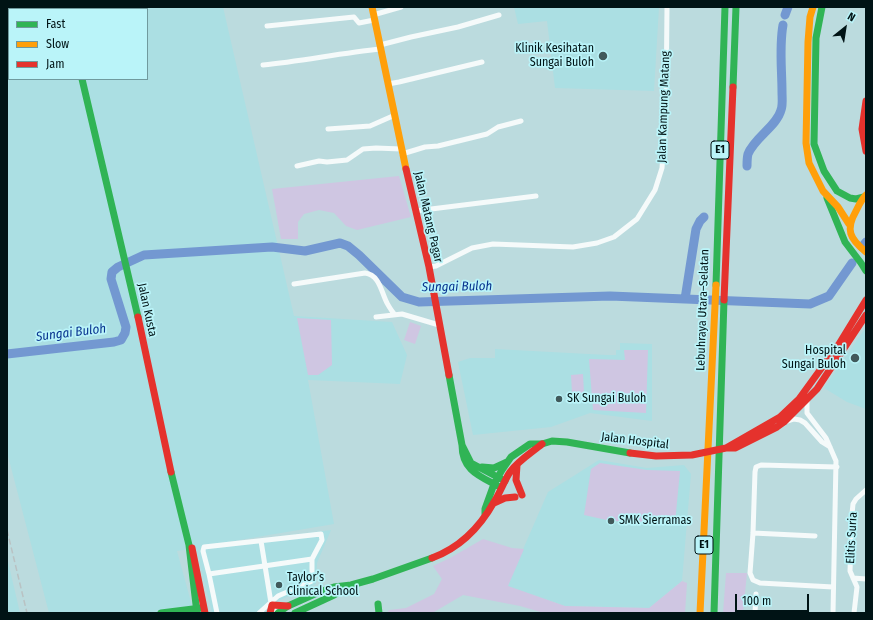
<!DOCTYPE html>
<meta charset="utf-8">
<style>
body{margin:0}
#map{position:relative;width:873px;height:620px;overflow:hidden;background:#bbdbde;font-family:"Fira Sans Condensed",sans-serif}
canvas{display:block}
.frame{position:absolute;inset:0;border:8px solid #001315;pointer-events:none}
.legend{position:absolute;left:8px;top:8px;width:140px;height:72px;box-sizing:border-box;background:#baf4f9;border:1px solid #709a9e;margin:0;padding:5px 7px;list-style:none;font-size:12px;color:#001315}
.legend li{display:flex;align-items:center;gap:8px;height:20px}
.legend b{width:20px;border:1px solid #709a9e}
.north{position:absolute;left:825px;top:8px;width:40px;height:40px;-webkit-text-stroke:3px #baf4f9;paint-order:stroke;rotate:30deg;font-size:11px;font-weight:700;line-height:16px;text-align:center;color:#001315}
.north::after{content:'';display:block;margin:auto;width:14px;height:18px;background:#001315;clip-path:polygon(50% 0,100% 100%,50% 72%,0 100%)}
.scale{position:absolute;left:735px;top:594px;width:74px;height:18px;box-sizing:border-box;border:2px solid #001315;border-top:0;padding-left:5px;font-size:12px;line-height:14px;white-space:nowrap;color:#001315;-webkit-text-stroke:3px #baf4f9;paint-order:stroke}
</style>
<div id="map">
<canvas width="873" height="620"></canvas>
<div class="frame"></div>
<ul class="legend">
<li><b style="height:5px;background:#30b455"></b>Fast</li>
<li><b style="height:5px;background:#ff9f0a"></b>Slow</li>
<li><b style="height:5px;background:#e5322d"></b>Jam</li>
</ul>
<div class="north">N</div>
<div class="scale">100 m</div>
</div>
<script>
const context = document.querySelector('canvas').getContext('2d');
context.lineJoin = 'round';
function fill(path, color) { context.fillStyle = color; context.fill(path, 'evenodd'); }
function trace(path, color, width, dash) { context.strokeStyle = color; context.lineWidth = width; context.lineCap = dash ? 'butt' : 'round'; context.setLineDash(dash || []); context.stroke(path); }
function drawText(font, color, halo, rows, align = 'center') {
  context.font = font + ' "Fira Sans Condensed",sans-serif'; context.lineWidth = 3.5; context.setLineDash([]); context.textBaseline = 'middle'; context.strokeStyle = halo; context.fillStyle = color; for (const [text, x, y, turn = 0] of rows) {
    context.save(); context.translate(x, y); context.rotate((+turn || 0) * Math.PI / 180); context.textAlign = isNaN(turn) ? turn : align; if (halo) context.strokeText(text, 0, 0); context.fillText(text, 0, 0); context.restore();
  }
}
const built = new Path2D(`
 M7,7H223L294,316L392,322L407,355L400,384L308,380L334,524L210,545L331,530L317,563L316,584L280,600L266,613H212L196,548L177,551L194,613H49L7,452ZM9,9H147V79H9Z
 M514,7H659L654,91L555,88L547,21L518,24Z
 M866,327V409L847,402L824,388Z
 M620,343L652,344V421L590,413L551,427L473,435L458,362L470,358H495V349L607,355H616V350H620Z
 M599,460L647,468L684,465L691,474L682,581L650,608L565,606L507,586L548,492Z
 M7,557L20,613H7Z`);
const green = new Path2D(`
 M399,176L411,217L357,230L346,226L334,213L319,210L304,214L298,222V239H281L272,189Z
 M297,318L331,320L332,365L318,375H308Z
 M410,322L421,326L415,344L404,340Z
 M624,350H648L646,413L593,410L589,359L625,360Z
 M583,374L584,393H572L571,375Z
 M600,463L647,470L680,471L675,523L611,521L584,515L591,469Z
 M483,539L512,548L524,549L508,586L565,606L649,608L682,581L687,583L685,613H544L520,606L463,595L434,612L387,613L389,610L406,608L434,594L442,579L433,566L450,558Z
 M726,573H747L743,613H723Z`);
const river = new Path2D(`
 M785,15L788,7
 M747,166C747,163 747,158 748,154C754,138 777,126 781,110C783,105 782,98 782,92C782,70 779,47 783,25
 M862,247L866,242
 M685,299L696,229L700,221L704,217
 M7,354L114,342L121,340L125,333L126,327L111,279L112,272L118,267L144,255L272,247L305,251L340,243L348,246L359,255L402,297L419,302L610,296L810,304L829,296L852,263`);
const street = new Path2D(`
 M373,15L401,7
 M267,26L354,17L359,23L374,20
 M380,45L411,37L458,27L499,15
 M263,65C302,61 341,53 381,49
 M388,84L399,82L482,62
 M328,129L370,126L395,115
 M402,154L425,147L438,146L487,134L498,127L521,121
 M297,166L319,161L327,162L347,160L363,149L376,148L401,149
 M415,211L536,196
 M429,267L436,266L472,248L493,244L573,247L597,243L614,237L637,219L655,190L662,168L666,110L667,7
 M294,284L365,273C380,275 381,292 387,303C389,307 392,311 394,314
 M376,317L402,314L439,325
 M807,400V413L826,438L836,461L833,613
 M785,422L794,419L800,420L805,423L822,442L830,447
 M753,533L815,536
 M261,541L271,603L275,613
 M209,574L312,559
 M853,578L866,579
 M833,587L760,583L753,580L750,573L753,533L755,472L756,467L761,465L837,467
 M217,613L209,574L203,551L204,547L321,534L322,540L312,559V581L278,596L259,613
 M755,613L756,594
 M854,613L857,587L850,571L852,514L853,504L856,499L866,490`);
const fast = new Path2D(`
 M822,7L816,38L814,144L824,171L837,191L850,198L856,199L864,197
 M82,79L138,317
 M733,87L736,7
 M827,198L845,242L861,263L866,271
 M716,285L725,7
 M449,375L462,445L471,463L505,481
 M462,445C462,470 479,476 498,486
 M482,467L494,468L507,462
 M171,472L189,545L197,613
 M485,514V509L494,484L502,470L511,457L530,444H542L552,441L567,442L630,453
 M378,604L379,613
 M161,613L201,608
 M278,613L288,606L317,593L334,587L351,585L373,579L432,558
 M295,613L334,595L349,586
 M714,613L724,300`);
const slow = new Path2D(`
 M65,7V9
 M372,7L406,169
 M813,7L810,17L808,42L806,143L809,163L823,191L838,207L849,224
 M866,195C861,200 859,205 856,211C845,230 850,239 866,252
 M700,613L716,285`);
const jam = new Path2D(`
 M866,101L862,129L866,151
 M406,169L429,267L449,375
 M724,300L733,87
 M138,317L171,472
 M726,448L780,417L799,399L839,344L866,300
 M630,453L656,456L692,455L726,448H735L777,427L784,422L817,389L866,315
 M517,465L516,480L522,495
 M494,503L505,498L515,497
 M192,548L205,613
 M432,558C459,548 480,527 494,502C500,493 504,481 510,472C518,461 531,453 542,444
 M270,613L272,605L288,606`);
const rail = new Path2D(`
 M7,530L27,613`);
const markers = [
 [603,56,5,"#41595b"],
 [855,358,5,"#41595b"],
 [559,399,4,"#41595b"],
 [611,521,4,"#41595b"],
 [279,585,4,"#41595b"]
];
const shields = [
 [720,150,18],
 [704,545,18]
];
const shieldNames = [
 ["E1",720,150],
 ["E1",704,545]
];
const poiNames = [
 ["Klinik Kesihatan",594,49,"right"],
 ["Sungai Buloh",594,63,"right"],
 ["Hospital",846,351,"right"],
 ["Sungai Buloh",846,365,"right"],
 ["SK Sungai Buloh",567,399],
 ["SMK Sierramas",619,521],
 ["Taylor’s",287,578],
 ["Clinical School",287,592]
];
const streetNames = [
 ["Jalan Kampung Matang",664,107,-88],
 ["Jalan Matang Pagar",428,217,77],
 ["Jalan Kusta",147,310,78],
 ["Lebuhraya Utara–Selatan",703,310,-88],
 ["Jalan Hospital",635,441,7],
 ["Elitis Suria",852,538,-87]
];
const waterNames = [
 ["Sungai Buloh",457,287,-1],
 ["Sungai Buloh",71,333,-7]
];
fill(built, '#abdfe3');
fill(green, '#cfc6e2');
trace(river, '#7398d1', 9);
trace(street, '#f5fafa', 5);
trace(fast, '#30b455', 7);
trace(slow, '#ff9f0a', 7);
trace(jam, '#e5322d', 7);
trace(rail, '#b9c2c3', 1.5, [6, 3]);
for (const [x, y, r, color] of markers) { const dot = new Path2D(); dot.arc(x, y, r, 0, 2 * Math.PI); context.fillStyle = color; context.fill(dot); trace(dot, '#baf4f9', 1.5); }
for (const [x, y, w] of shields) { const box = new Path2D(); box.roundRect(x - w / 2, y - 9, w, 18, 3); context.fillStyle = '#baf4f9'; context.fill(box); trace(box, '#001315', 1); }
drawText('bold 11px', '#001315', null, shieldNames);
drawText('12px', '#001315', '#baf4f9', poiNames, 'left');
drawText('12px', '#001315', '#baf4f9', streetNames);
drawText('italic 13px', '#07328e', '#baf4f9', waterNames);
</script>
